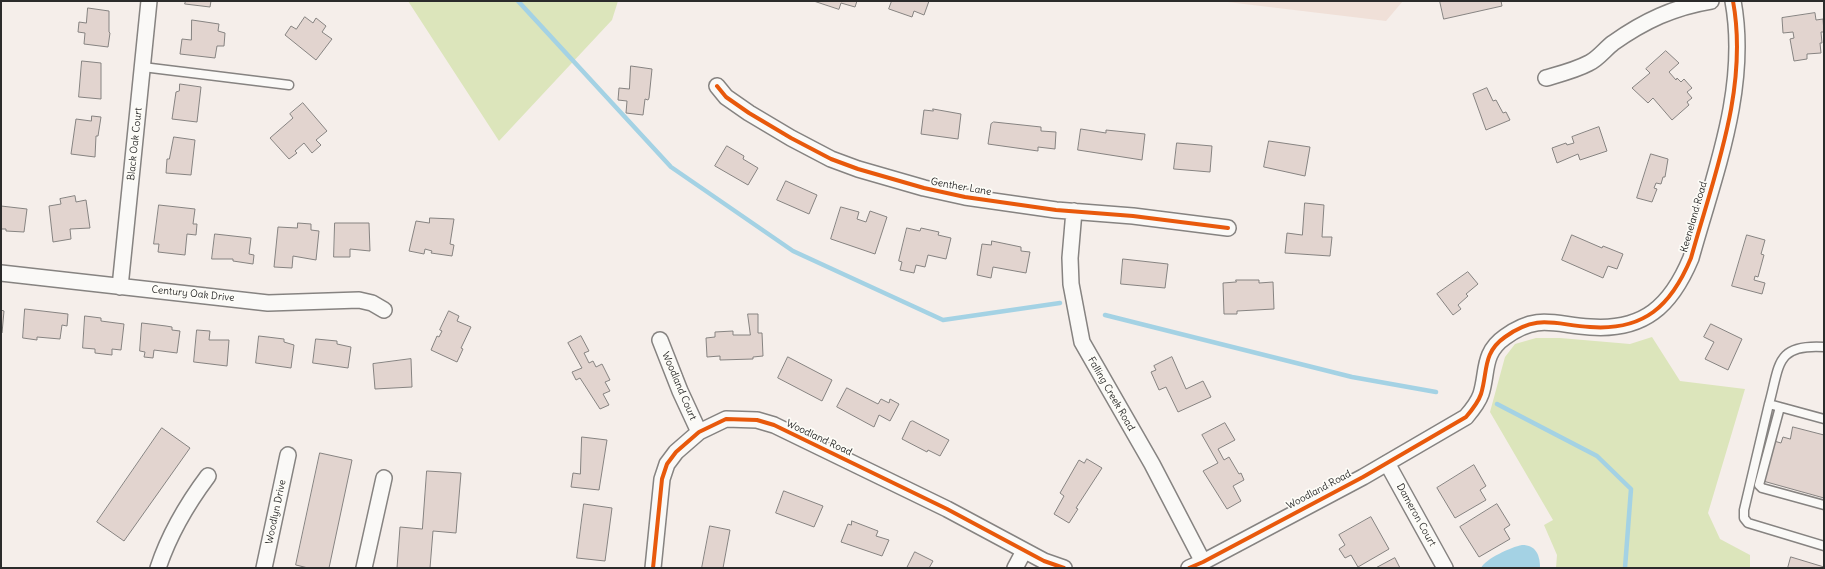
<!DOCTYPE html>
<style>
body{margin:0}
#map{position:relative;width:1825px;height:569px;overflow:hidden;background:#f5eeea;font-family:Delius,sans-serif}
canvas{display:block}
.frame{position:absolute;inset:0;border:2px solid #2b2b2b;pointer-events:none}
</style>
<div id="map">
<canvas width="1825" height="569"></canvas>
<div class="frame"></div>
</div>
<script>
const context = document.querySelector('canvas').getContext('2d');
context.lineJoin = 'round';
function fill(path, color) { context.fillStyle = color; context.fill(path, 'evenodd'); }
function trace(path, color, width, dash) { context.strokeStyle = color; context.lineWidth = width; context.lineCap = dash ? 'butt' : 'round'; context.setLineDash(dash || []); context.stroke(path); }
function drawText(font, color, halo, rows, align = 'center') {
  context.font = font + ' Delius,sans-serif'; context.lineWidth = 3.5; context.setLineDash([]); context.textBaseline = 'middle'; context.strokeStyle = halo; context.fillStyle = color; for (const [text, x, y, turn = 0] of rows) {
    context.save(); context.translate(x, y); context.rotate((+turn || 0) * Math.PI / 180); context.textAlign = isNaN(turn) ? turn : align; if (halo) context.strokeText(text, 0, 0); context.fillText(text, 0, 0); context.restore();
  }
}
const built = new Path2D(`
 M1219,1H1403L1386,21Z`);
const green = new Path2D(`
 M408,1H618L612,20L499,141Z
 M1652,337L1680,381L1745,389L1708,513L1720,539L1750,555V568H1556L1557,555L1544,525L1553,520L1490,412L1505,357L1515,344L1536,338H1560L1630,344Z`);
const water = new Path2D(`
 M1522,545C1536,545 1540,555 1540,568H1481C1485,559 1511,547 1522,545Z`);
const stream = new Path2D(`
 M518,1L671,167L793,251L943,320L1060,303
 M1105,315L1352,377L1436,392
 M1497,404L1597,456L1631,489L1625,568`);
const building = new Path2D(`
 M186,1H211L210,7L185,4Z
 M814,1H857L855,7L841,3L839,9Z
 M892,1H929L924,15L914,11L912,17L889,9Z
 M1440,1H1501L1502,6L1444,19Z
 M88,8L109,11V32L110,33L108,47L84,44L85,33L78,32L79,22L86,23Z
 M1815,13L1816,20L1823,19L1824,32H1821L1822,43H1820L1821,53L1807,54V59L1794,61L1790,39L1794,38L1793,32L1783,33L1782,18Z
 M305,17L313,23L316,18L326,26L322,32L332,39L316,60L285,35L291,26L296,29Z
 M192,20L219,24L218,31L225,33L224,46H217L215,58L180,54L182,39L191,40Z
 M1666,51L1679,63L1669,72L1676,80L1677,78L1681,82L1684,79L1692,88L1687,92L1692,98L1687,102L1689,105L1672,120L1653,98L1648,103L1632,88L1650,73L1646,69Z
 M82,61L101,63V99L79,97Z
 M631,66L652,69L649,98L648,100L645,99L643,115L626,113L627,101L618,100L619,88L629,89Z
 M180,84L201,87L197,122L172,119L176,92L179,91Z
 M1487,88L1493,101L1496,100L1503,113L1506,112L1510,120L1486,130L1473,94Z
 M303,103L327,131L316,140L321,145L312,153L304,143L295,151L297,153L289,159L270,138L293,118L290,114Z
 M933,109L961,114L958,139L921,134L924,110L933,111Z
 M92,116L101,117L98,136H96L95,157L71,154L76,119L91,121Z
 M994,122L1041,127V131L1056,132L1055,149L1038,147V151L988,144L991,124Z
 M1599,127L1607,151L1580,160L1578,154L1557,163L1552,148L1566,143L1567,145L1574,143L1572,137Z
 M1081,129L1106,133V130L1145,134L1142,160L1078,150Z
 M174,137L195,140L191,175L166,173L167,159H169Z
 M1269,141L1310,147L1305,176L1264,167Z
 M1177,143L1212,146L1210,172L1174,169Z
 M727,146L744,156L743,159L758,168L748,185L715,166Z
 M1651,154L1668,159L1665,177H1663L1661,184L1656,183L1654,188L1657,189L1652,202L1637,198Z
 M786,181L817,195L809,214L777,200Z
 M75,196L76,202L86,200L90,228L70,229L71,239L53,242L49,206L61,204L60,199Z
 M1305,203L1324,205L1322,237H1332L1330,256L1285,253L1287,233L1302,235Z
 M159,205L195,209L193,224H197L196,235L187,234L185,255L158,252L159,244H154Z
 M1,206L27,209L24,232L6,231V229H1Z
 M841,207L859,212L857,219L866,222L870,211L887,217L875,254L831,239Z
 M430,218L454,219L450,244L454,245L452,256L431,253L432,251L425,249L424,254L409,251L416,221L429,223Z
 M298,223L311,224V230L319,231L316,260L293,256L292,268L274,267L278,227L297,228Z
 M335,223H369L370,251L350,249V257H334Z
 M907,228L920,231L921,228L939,232L938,235L951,238L946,259L928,255L925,267L916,265L914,273L900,270L902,262L899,261Z
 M215,234L251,238L249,254L254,255L253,264L233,261V259H212Z
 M1572,235L1602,248L1603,246L1623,254L1617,269L1608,266L1603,278L1562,260Z
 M1747,235L1765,240L1761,254L1764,255L1758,277L1755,276L1754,280L1765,283L1762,294L1732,286Z
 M992,241L1021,247V251L1030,252L1026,273L993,267L991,278L977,275L982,244L991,245Z
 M1123,259L1168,264L1165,288L1121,284Z
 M1468,272L1478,284L1466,294L1468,296L1458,305L1461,309L1453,315L1437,294Z
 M1236,280H1259V283L1273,282L1274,309L1237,311V314H1224L1223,283L1236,282Z
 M25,309L68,314L67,326L62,325L60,339L37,337V340L23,338Z
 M1,310L4,311L2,333H1Z
 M449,311L459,316L457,321L471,327L461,348L463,349L457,362L431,350L437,336L439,337L442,331L440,330Z
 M748,314H758V333H762L763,356L753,357V359L720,360V356L707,357L706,338L715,337V332L733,331V335H750Z
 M85,316L101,318V321L124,324L121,350L112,349V355L95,353V349L83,348Z
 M142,323L166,326L172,327V330L180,331L177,353L154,350L153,358L144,357L145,352L140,351Z
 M1711,324L1742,339L1728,370L1705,359L1714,342L1704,337Z
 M197,330L210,331L209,340H229L227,366L194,362Z
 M259,336L284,339V342L294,345L291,368L256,363Z
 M581,336L589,351L584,353L589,363L593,361L596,367L602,364L610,380L605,382L610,391L603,394L609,405L600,409L580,378L576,380L572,372L582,368L568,343Z
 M316,339L337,341V344L351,347L348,368L313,363Z
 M788,357L832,380L822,401L778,378Z
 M1172,357L1186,389L1203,381L1211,397L1178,412L1166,387L1159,390L1151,372L1156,370L1154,366Z
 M411,359L412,387L375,389L373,364Z
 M847,388L878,404L881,399L889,403L890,399L899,404L890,421L879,415L874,427L837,407Z
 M913,421L949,440L940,456L928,450L927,452L902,439L910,422Z
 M1225,423L1235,440L1218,449L1224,460L1229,457L1239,474L1241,473L1244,480L1233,486L1241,501L1227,509L1203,471L1218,463L1202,435Z
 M1793,427L1824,435V498L1763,481L1774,441L1781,443L1783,437L1790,439Z
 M162,428L190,448L124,541L97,522Z
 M582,437L607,440L599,490L571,487L573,473L580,474Z
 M320,453L352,460L329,568H308L296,565Z
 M1087,459L1102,468L1076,508L1078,509L1069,523L1054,514L1064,496L1060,493L1079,460L1084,463Z
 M1474,465L1486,486L1480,490L1486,500L1455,518L1437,488Z
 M427,471L461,473L456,533L433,531L430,568H397L400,527L422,529Z
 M784,491L823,506L814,527L776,513Z
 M584,504L612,508L605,561L577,558Z
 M1497,504L1510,525L1504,529L1510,539L1479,557L1460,527Z
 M1371,517L1389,549L1358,567L1351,555L1345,558L1339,549L1345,545L1339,535Z
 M852,521L878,531L876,536L889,540L882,556L841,542L848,524L851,525Z
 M710,526L730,530L723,568H702Z
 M915,552L933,561L929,568H907Z
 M1791,557L1824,567V568H1788Z
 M1395,558L1400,568H1376Z`);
const service = new Path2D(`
 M143,67L289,85
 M1824,347C1775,344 1780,365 1769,404L1824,419
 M1769,404L1744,510V518L1748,523L1824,546
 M1780,407L1759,485L1762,488L1824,505`);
const minor = new Path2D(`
 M1546,78C1560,74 1576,70 1589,63C1598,59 1605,49 1613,43C1644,21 1674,7 1711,1
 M717,86L726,97L749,113L791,138L831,159L858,169L924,188L965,197L1056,210L1133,216L1228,228
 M1074,211L1070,258L1071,284L1082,342L1152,464L1203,562
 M1,273L268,303L359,300L372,303L384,310
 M120,287L149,1
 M660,340L680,391L699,432
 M1387,463L1445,568
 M158,568C169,535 187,504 208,476
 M264,568L288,455
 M364,568L384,478
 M653,568L662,479L667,464L676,452L699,432L726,419L757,420L774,425L947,509L1044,561L1064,568
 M1015,568L1024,551
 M1189,568L1203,562L1363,477L1466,417C1472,410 1478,403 1481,394C1488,372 1482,353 1505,337C1538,313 1555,325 1590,327C1644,331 1671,306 1691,258C1714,175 1749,88 1733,1`);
const cycleway = new Path2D(`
 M717,86L726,97L749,113L791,138L831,159L858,169L924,188L965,197L1056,210L1133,216L1228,228
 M653,568L662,479L667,464L676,452L699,432L726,419L757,420L774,425L947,509L1044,561L1064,568
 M1189,568L1203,562L1363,477L1466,417C1472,410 1478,403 1481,394C1488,372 1482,353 1505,337C1538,313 1555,325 1590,327C1644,331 1671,306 1691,258C1714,175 1749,88 1733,1`);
const streetNames = [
 ["Black Oak Court",135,144,-84],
 ["Genther Lane",961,187,10],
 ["Keeneland Road",1694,217,-74],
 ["Century Oak Drive",193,294,6],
 ["Woodland Court",679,386,67],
 ["Falling Creek Road",1111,394,60],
 ["Woodland Road",819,438,25],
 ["Woodland Road",1319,490,-28],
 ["Woodlyn Drive",276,512,-78],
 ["Dameron Court",1416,515,61]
];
fill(built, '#f0e0d8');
fill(green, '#dce5bb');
fill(water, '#a4d2e4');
trace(stream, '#a4d2e4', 4.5);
fill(building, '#e2d4cf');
trace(building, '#868381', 1);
trace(service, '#868381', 11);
trace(minor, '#868381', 18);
trace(service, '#faf9f7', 8);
trace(minor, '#faf9f7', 15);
trace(cycleway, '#e8590c', 4);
drawText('10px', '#2b2b2b', '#fdfcf7', streetNames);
</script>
